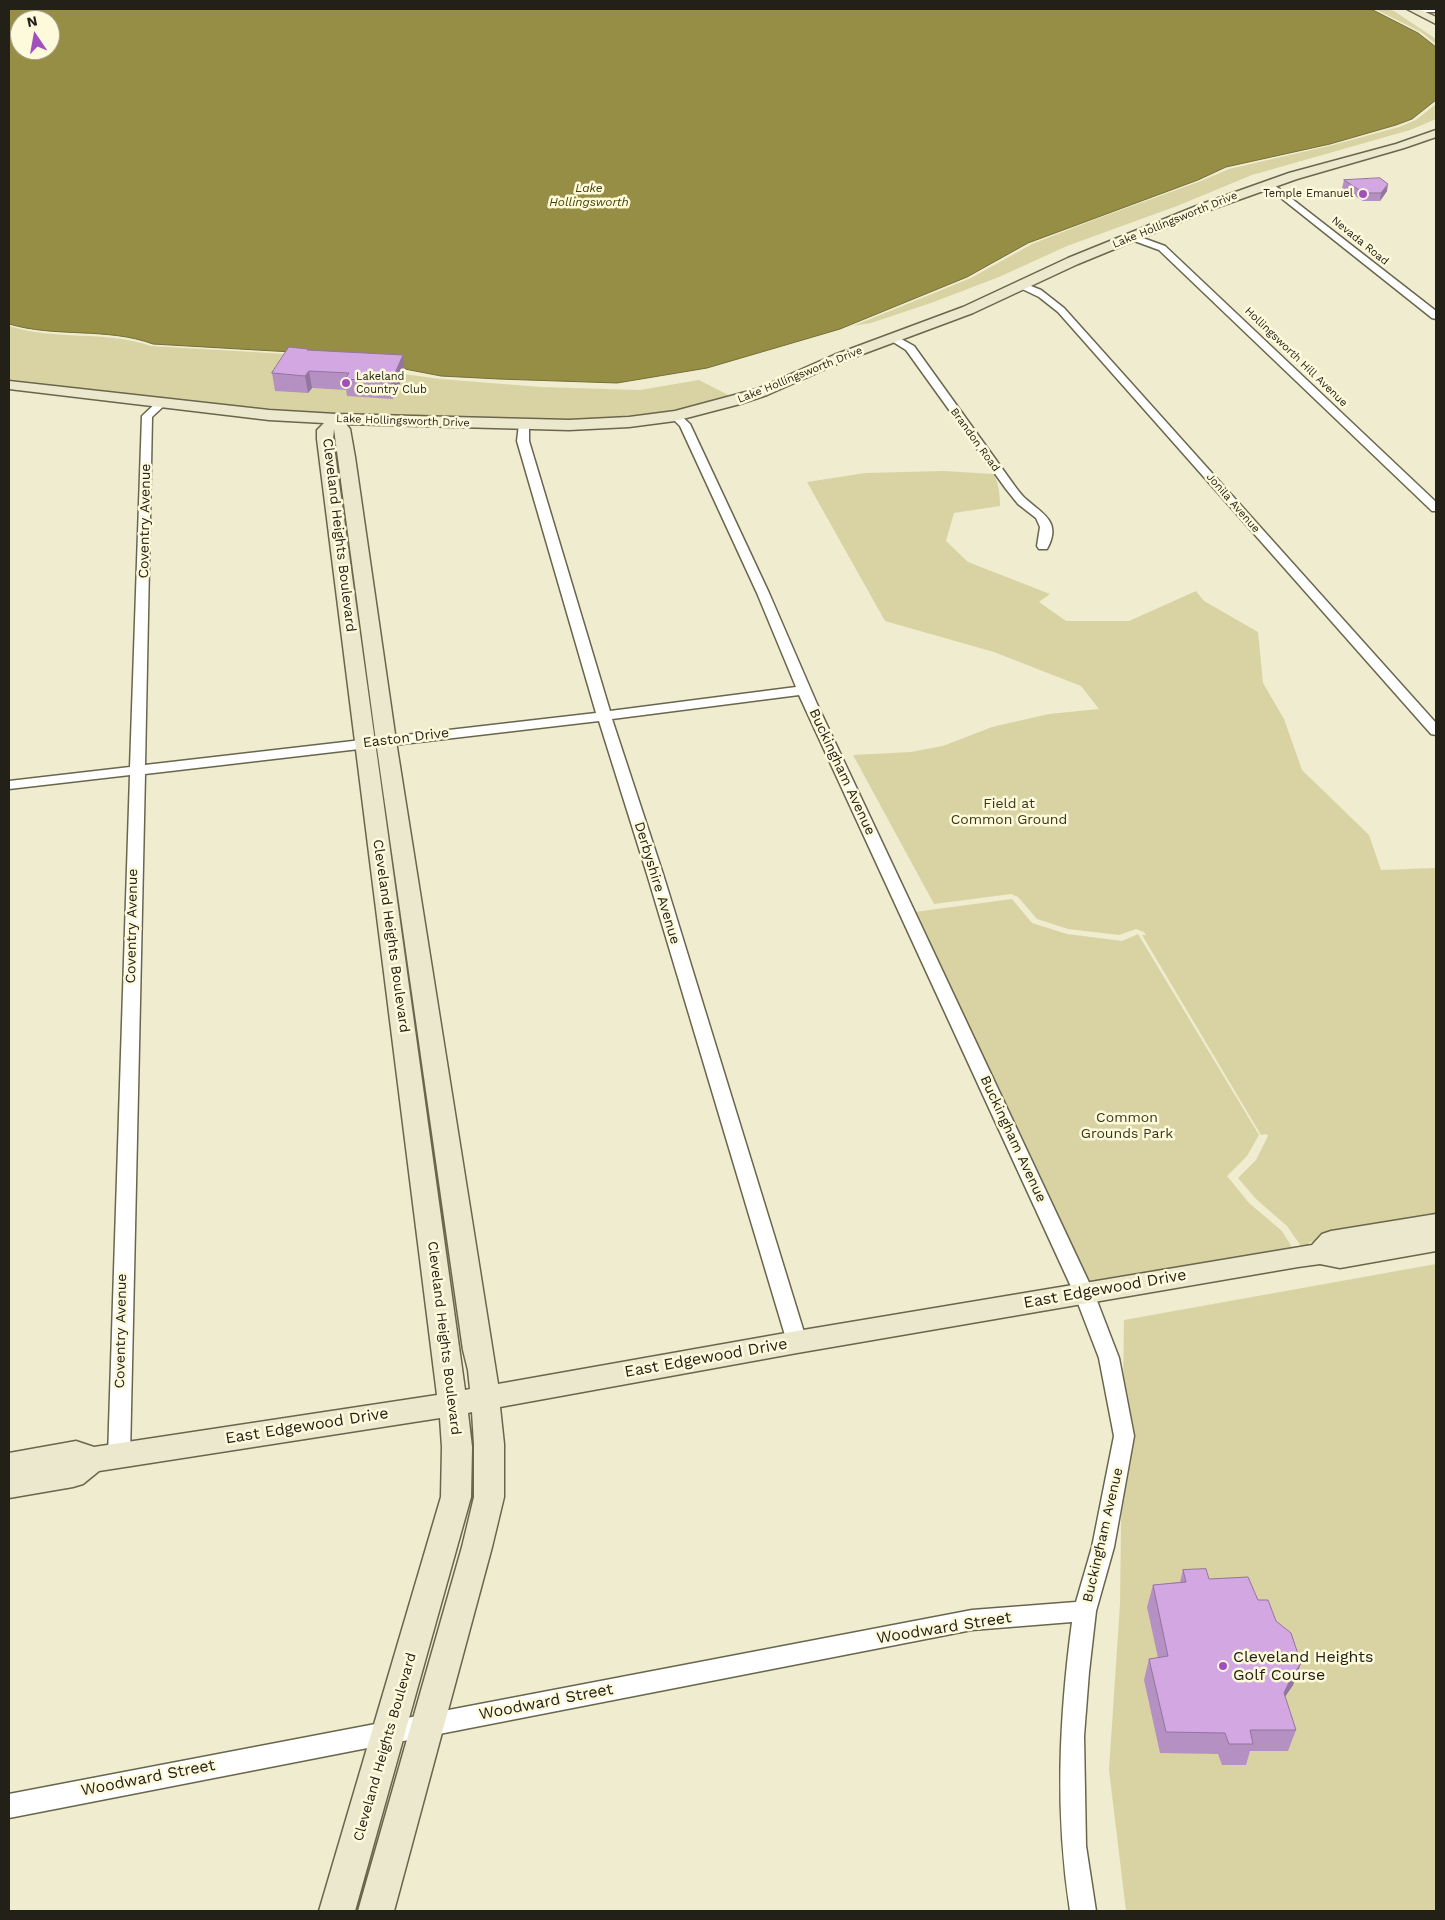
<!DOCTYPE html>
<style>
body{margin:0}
#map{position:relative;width:1445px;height:1920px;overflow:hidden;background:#efeccf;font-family:"Work Sans",sans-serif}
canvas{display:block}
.frame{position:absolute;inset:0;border:10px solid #232117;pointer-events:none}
.north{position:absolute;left:10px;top:10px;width:50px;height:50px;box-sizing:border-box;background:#fdfadc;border:1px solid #a6a38d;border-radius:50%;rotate:348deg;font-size:14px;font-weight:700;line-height:20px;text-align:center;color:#232117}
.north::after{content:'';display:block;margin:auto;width:18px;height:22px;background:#a24fbe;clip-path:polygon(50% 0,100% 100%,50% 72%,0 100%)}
</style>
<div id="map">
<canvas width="1445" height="1920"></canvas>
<div class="frame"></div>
<div class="north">N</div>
</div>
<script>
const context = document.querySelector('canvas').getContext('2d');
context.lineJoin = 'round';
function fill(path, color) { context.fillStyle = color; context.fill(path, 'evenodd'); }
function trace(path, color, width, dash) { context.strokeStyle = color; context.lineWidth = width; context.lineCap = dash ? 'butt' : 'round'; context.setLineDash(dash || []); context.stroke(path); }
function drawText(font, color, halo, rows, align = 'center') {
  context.font = font + ' "Work Sans",sans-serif'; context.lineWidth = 5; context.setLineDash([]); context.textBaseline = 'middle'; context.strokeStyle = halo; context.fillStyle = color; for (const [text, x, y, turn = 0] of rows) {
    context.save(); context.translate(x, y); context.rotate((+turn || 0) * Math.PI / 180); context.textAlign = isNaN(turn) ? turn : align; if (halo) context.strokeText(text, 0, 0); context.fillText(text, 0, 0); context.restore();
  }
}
const green = new Path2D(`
 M1375,9H1387L1394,11L1436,39V44L1421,32Z
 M1436,104V119L1410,130L1252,175L1177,206L1067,246L999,277L931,303L871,323L853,326L971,278L1032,244L1096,219L1201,181L1229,169L1333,145L1399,127L1416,120Z
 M9,326C55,341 105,330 151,346L303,355L382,371L440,379L541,387L640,390L699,380L734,398L652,417L569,422L271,413L9,382Z
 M944,471L993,474C999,483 1000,495 1000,506L954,513L946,541L968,562L1050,594L1039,602L1066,621H1129L1196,591L1204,601L1258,632L1263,683L1284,719L1302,770L1369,835L1381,870L1436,868V1214L1326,1232L1314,1243L1309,1242V1245L1301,1246L1287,1226L1256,1199L1238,1178L1256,1160L1268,1136L1267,1134L1261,1135L1142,935H1146L1144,932L1136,929L1119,935L1068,929L1037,919L1018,897L1011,894L934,904L853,755L911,752L943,746L992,727L1049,714L1099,709L1081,686L994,652L885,621L807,482L865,473Z
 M1012,899L1032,923L1067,934L1122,941L1138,934L1259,1135L1247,1156L1227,1176L1249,1203L1282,1231L1298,1257L1084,1293L907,913Z
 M1436,1264V1911H1126L1109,1770L1120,1604L1124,1320Z`);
const water = new Path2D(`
 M9,9H1371L1418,33L1436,47V100L1412,119L1396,125L1330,144L1226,167L1198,180L1028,243L967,277L840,329L707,368L617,383L499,379L441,376L348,358L309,353L153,344C107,327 56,338 9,324ZM20,20H50V50H20Z`);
const street = new Path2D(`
 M1418,9H1436V12H1416L1415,11Z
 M1269,181L1436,311V319L1432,318L1266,186V182Z
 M1132,234L1165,246L1436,502V511H1432L1159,250L1129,239L1127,237Z
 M1021,282L1041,290L1064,308L1436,723V735L1431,734L1058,312L1039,297L1018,287L1016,285Z
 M894,335L914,346L1014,485C1018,490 1022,496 1027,500C1043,514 1062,522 1047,549H1039L1037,546L1040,527L1036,518L1018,504L1006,489L906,350L890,340L889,338Z
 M162,400L167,403L152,417L145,765L596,713L517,441L519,424L524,421L529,424V441L610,711L796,687L757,593L680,426L670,416L671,414H679L690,424L769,593L817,704L1094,1293L1119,1358L1134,1436L1114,1547L1096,1611L1089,1672L1084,1736L1086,1846L1096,1911H1070C1055,1813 1059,1720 1072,1622L972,1630L9,1818V1794L972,1610L1076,1602L1092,1547L1114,1436L1099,1358L1074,1293L799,695L612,719L663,874L807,1342L804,1348L797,1350L790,1348L787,1342L647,874L599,721L145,774L130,1456L126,1462L119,1465L112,1462L108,1456L130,775L9,789V781L130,767L142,416L158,401Z`);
const secondary = new Path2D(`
 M1407,9H1419L1436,17V24Z
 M1436,130V137L1404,148L1297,179L1207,211L1078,264L973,313L844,361L767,395L740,404L675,421L629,427L569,430L346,424L350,429L355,457L396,741L498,1384L797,1331L1312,1245L1322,1234L1331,1231L1436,1214V1251L1340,1268L1320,1264L1298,1267L797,1353L500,1407L504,1444V1497L492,1547L394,1911H358L462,1547L474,1497V1444L472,1412L468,1413L472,1447L471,1497L355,1911H319L441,1497L442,1447L440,1418L99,1471L83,1484L73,1487L9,1498V1453L76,1441L94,1447L437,1395L317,439V430L324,423L269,420L9,389V381L269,410L336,414L569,420L629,417L675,411L757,389L834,355L963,307L1068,258L1199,205L1289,173L1396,144ZM334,429L376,741L463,1350L468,1370L470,1389L465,1390L333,439Z`);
const wall = new Path2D(`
 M1344,180L1387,191L1380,201H1363L1342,188Z
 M308,350L405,372L393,399L347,396L346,390L312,388L308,393L275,391L272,373Z
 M1183,1570L1209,1579L1258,1600L1276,1621L1301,1663L1293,1685L1285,1697L1296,1730L1288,1751H1250L1246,1765H1222L1218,1754L1160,1753L1144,1680L1149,1659L1158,1658L1147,1607L1153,1585L1180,1582Z`);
const shadedWall = new Path2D(`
 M1388,184L1387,191L1380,201L1381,193Z
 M403,355L405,372L393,399L391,382Z
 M309,371L312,388L308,393L305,376Z
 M1301,1663L1293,1685L1282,1701L1284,1693L1290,1680Z`);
const building = new Path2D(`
 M1380,178L1388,184L1381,193H1364L1344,180Z
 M289,347L308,349L307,350L403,355L391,382L345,379L349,373L309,371L305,376L272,373Z
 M1206,1569L1209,1579L1248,1577L1258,1600H1268L1276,1621L1291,1633L1301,1663L1290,1680L1284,1693L1296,1730H1250L1253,1744H1229L1225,1733L1166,1732L1149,1659L1168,1656L1153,1585L1186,1582L1183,1570Z`);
const markers = [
 [1363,194,5,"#a24fbe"],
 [346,383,5,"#a24fbe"],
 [1223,1666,5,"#a24fbe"]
];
const farPoinames = [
 ["Temple Emanuel",1353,194],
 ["Lakeland",356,377,"left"],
 ["Country Club",356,390,"left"]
];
const farStreetnames = [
 ["Lake Hollingsworth Drive",1175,220,-22],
 ["Nevada Road",1360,241,39],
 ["Hollingsworth Hill Avenue",1296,357,44],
 ["Lake Hollingsworth Drive",800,375,-22],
 ["Lake Hollingsworth Drive",403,421,2],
 ["Brandon Road",975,440,54],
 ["Jonila Avenue",1233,503,49]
];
const farWaternames = [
 ["Lake",589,188],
 ["Hollingsworth",589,202]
];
const streetNames = [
 ["Coventry Avenue",145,521,-89],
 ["Cleveland Heights Boulevard",339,535,83],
 ["Easton Drive",406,738,-7],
 ["Buckingham Avenue",842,772,65],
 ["Derbyshire Avenue",657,883,73],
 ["Coventry Avenue",132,926,-89],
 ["Cleveland Heights Boulevard",391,936,82],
 ["Buckingham Avenue",1013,1139,65],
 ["Coventry Avenue",121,1331,-89],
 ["Cleveland Heights Boulevard",444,1338,83],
 ["Buckingham Avenue",1103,1535,-77],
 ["Cleveland Heights Boulevard",385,1747,-74]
];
const parkNames = [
 ["Field at",1009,804],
 ["Common Ground",1009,820],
 ["Common",1127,1118],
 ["Grounds Park",1127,1134]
];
const nearStreetnames = [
 ["East Edgewood Drive",1105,1289,-10],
 ["East Edgewood Drive",706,1358,-10],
 ["East Edgewood Drive",307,1426,-9],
 ["Woodward Street",944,1628,-9],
 ["Woodward Street",546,1702,-11],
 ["Woodward Street",148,1778,-11]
];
const nearPoinames = [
 ["Cleveland Heights",1233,1657],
 ["Golf Course",1233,1675]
];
fill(green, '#d9d3a3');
fill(water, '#978e45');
trace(water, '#746d37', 1);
trace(street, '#69664d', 3);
trace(secondary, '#69664d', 3);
fill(street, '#fff');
fill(secondary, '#ece8ce');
fill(wall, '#b590c2');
fill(shadedWall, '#93759e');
fill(building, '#d2a7e2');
trace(building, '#93759e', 1);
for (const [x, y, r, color] of markers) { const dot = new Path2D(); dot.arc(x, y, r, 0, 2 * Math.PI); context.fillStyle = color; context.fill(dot); trace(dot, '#fdfadc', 2); }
drawText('11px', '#232117', '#fdfadc', farPoinames, 'right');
drawText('11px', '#232117', '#fdfadc', farStreetnames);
drawText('italic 12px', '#463f01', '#fdfadc', farWaternames);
drawText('14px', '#232117', '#fdfadc', streetNames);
drawText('14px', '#3a3615', '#fdfadc', parkNames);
drawText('16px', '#232117', '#fdfadc', nearStreetnames);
drawText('16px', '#232117', '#fdfadc', nearPoinames, 'left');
</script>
